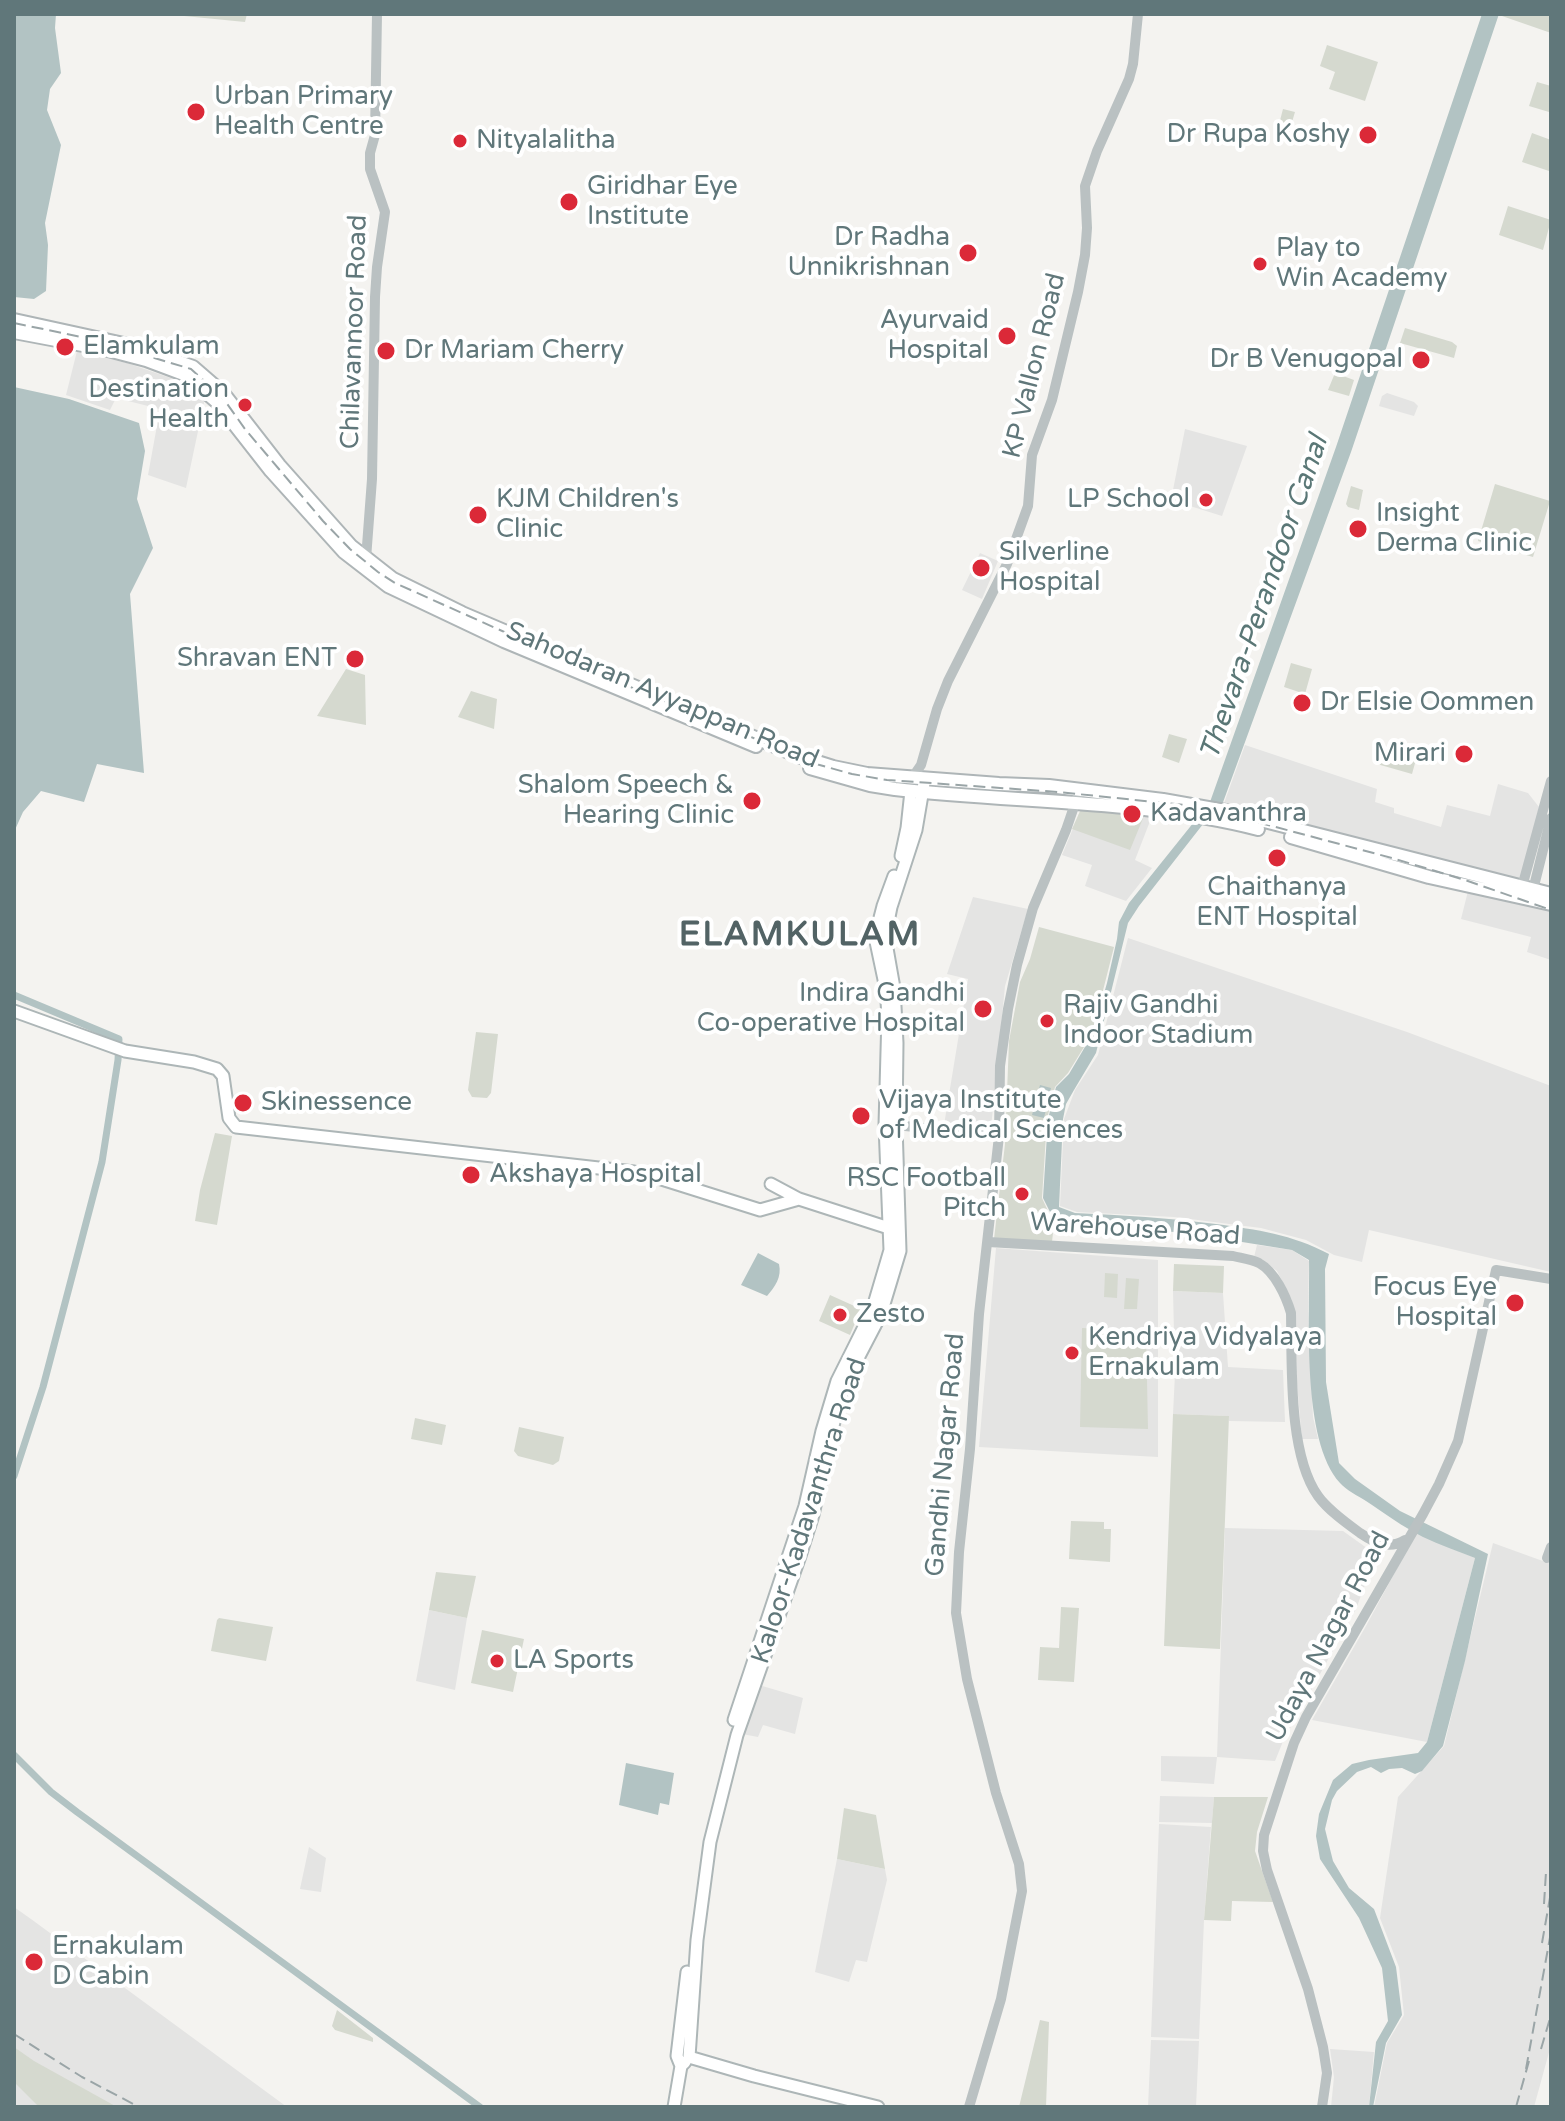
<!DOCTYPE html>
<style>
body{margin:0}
#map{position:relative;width:1565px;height:2121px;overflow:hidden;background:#f4f3f0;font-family:"Varela Round",sans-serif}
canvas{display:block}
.frame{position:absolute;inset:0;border:16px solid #60777a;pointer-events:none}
</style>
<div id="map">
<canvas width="1565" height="2121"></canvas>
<div class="frame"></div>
</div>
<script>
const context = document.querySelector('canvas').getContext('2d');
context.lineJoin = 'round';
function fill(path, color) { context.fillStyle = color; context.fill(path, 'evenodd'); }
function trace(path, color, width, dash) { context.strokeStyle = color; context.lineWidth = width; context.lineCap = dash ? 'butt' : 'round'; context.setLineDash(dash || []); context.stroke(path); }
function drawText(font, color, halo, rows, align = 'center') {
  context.font = font + ' "Varela Round",sans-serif'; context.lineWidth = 8; context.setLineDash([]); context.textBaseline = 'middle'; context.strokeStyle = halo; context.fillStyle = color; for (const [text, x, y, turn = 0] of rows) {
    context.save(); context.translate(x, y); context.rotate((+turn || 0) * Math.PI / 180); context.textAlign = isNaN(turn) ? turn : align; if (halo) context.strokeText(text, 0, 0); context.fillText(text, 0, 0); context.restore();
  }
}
const built = new Path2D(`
 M77,351L127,363L188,384L205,398L186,488L148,475L160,409L116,398L110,410L66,395Z
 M1387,393L1414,402L1418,406L1414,416L1379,406L1382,396Z
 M1185,429L1247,446L1222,516L1171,500Z
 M980,553L998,561L982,599L962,590Z
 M1245,745L1377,789L1375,802L1394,808V813L1441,827L1447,805L1490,816L1498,784L1528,793L1539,807L1521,883L1223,806Z
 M1081,809L1152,816L1135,860L1152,868L1126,901L1085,886L1092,865L1062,855Z
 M1468,891L1551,910V960L1527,952L1531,937L1461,919Z
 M973,897L1028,909L1005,986L991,1128L944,1125L968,979L947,974Z
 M1128,938L1407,1032L1551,1086V1272L1369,1230L1362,1262L1334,1255L1306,1240L1261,1228L1174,1217L1077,1212L1060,1206L1064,1119L1075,1090L1098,1055Z
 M1257,1245L1292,1250L1309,1261L1308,1310L1313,1417L1318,1439H1302L1297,1384L1295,1313L1291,1298L1277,1271L1262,1259L1254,1257Z
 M996,1248L1158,1260V1457L979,1447Z
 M1173,1291L1223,1293L1228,1367L1283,1370L1285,1422L1229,1421L1228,1416L1173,1414L1175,1374Z
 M1225,1528L1343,1531L1371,1551L1369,1574L1356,1609L1284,1739L1275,1761L1217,1757L1214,1784L1161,1781V1756L1217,1757Z
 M1416,1533L1475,1558L1427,1742L1312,1720L1366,1626Z
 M1493,1543L1551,1564V2045L1534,2107H1374L1387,2043L1404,2015L1399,1967L1380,1918L1398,1797L1444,1746Z
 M429,1610L467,1618L455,1690L416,1681Z
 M759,1685L803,1698L795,1734L763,1725L758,1737L742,1734Z
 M1160,1796L1214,1797L1212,1823L1159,1822Z
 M1159,1824L1211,1827L1204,1920L1199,2039L1151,2037Z
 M309,1847L326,1858L321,1892L300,1889Z
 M837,1859L885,1869L887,1880L867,1962L856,1960L849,1982L815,1972Z
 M14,1907L31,1919L287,2107H14Z
 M1151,2040L1199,2041L1196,2107H1148Z
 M1330,2049L1374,2052L1369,2107H1331L1334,2077Z`);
const green = new Path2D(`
 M164,14H247L245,22Z
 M1503,14H1551V33L1502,16Z
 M1327,45L1378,62L1365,101L1329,89L1335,72L1320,66Z
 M1537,82L1551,86L1549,112L1529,106Z
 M1283,109L1295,112L1289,132L1278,128Z
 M1532,133L1551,140V165L1549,171L1522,162Z
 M1508,206L1551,220L1543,250L1499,235Z
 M1405,328L1452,342L1457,346L1454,358L1400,343Z
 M1335,373L1354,380L1349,396L1328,390Z
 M1495,484L1550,501L1533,557L1478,541Z
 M1351,486L1363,490L1359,510L1348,507L1346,504Z
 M1291,663L1312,669L1305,694L1284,687Z
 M346,669L365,675L366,725L317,716Z
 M471,691L497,699L494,729L458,717Z
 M1169,734L1187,739L1179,763L1162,757Z
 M1382,746L1417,756L1412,774L1377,764Z
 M1081,809L1144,816L1130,850L1072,829Z
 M1039,927L1114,947L1092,1034L1068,1073L1055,1087L1047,1119L1042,1198L1054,1224L1052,1242L994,1239L1005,1144L1009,1041L1020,982L1030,959Z
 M476,1032L498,1034L491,1093L487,1098L472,1097L468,1090Z
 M215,1133L232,1136L217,1225L195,1221L200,1190Z
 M1174,1264L1224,1266L1223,1293L1173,1291Z
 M1105,1273L1118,1274L1117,1298L1104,1297Z
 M1126,1278L1139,1279L1137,1309H1124Z
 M830,1295L861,1309L850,1335L819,1321Z
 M1082,1328L1146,1331L1148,1429L1080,1427Z
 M1173,1414L1229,1416L1220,1649L1164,1646Z
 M415,1418L446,1425L442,1445L411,1439Z
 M519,1427L564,1437L559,1461L553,1465L518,1456L514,1451Z
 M1071,1521L1104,1522V1529H1111L1110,1562L1069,1559Z
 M436,1572L476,1576L467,1618L429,1610Z
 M1061,1607L1079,1608L1074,1682L1038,1680L1040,1647L1059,1648Z
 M219,1618L273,1627L266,1661L211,1651L217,1620Z
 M482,1630L524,1639L513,1692L471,1683Z
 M1214,1797H1268L1257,1832L1255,1851L1273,1902L1232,1901L1231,1921L1204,1920Z
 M844,1808L876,1815L885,1869L837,1859Z
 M337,2010L373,2038V2042L335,2030L332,2026Z
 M1040,2020L1049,2022L1046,2107H1019Z
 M14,2047L34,2061L117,2107H39L14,2082Z`);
const water = new Path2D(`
 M14,14H56L55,28L61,73L50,89L47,110L61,145L45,223L48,245L46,291L34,299L14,297Z
 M1482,14H1499L1351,452L1222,805L1207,819L1139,906L1128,923L1096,1053L1074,1090L1066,1104L1063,1119L1059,1207L1075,1213C1122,1215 1169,1218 1216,1224C1258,1230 1291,1234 1329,1254L1325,1269L1326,1382L1339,1463L1355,1479L1400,1511L1488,1554L1465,1661L1443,1746L1422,1771L1415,1774L1402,1768L1389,1769L1381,1773L1371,1767L1357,1772L1337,1791L1332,1800L1325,1829L1333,1861L1349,1888L1374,1909L1396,1967L1402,2015L1386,2043L1373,2107H1369L1376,2042L1388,2021L1382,1968L1359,1918L1320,1859L1316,1836L1319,1814L1333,1780L1352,1764L1369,1760L1418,1753L1427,1742L1475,1558C1458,1551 1440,1545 1423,1537C1403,1527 1384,1513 1366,1501C1358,1496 1346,1490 1340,1483C1301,1440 1310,1318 1309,1260L1292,1250L1186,1233L1055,1222L1043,1198L1048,1119L1056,1087L1069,1074L1092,1035L1107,983L1117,939L1119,922L1129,903L1210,802L1336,447Z
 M14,387L69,399L139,423L145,451L137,499L153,548L130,594L144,773L97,764L84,802L41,791L23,812L14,832Z
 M1040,1085L1051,1088L1044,1118L1032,1115Z
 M758,1253L779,1264C782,1277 775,1287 767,1296L741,1285Z
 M626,1763L674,1773L669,1805L660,1803L658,1815L619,1805Z`);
const canal = new Path2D(`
 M14,995L119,1039L118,1060L102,1162L43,1387L14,1476
 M14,1755L51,1792L77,1812L480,2107`);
const tertiary = new Path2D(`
 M366,559L372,479L375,297L377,267L385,212L370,169V153L375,135L377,14
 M912,778L921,765L937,709L948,681L1007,564L1028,506L1032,455L1052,400L1078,292L1085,255L1087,228L1085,186L1097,151L1129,79L1133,64L1138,14
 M1522,887L1551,781
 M1533,890L1551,818
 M896,1125L999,1136
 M988,1242L1233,1256C1241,1258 1251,1259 1259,1263C1275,1272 1286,1296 1291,1313C1292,1364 1288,1454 1318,1496C1328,1510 1346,1523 1360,1533C1375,1543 1389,1550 1405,1540
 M1547,1558L1551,1547
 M969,2107L1001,1999L1022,1891L1019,1864L996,1793L967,1679L956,1613L959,1552L970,1449L979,1314L999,1136L1000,1066L1008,1009L1017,965L1033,908L1066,830L1080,789
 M1322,2107L1327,2073L1323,2047L1308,1989L1267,1870L1263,1851L1264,1835L1294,1743L1306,1717L1423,1514L1439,1484L1458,1441L1496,1270L1551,1279`);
const secondary = new Path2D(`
 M901,856L907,828L911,791
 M14,1011L125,1051L194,1062L217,1069L223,1076L229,1118L236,1127L634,1172L652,1176L760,1210L799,1199
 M771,1184L799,1199L895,1230
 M734,1720L805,1506L822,1431L837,1381L872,1311L890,1250L885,1125L888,1015L886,989L875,937L883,906L894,876
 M689,2057L697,1940L710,1842L737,1735L800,1556L813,1515L831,1433L844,1385L881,1314L900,1251L896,1125L897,1043L894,988L885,937L891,907L916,830L924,783
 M689,2057L754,2076L878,2107
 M681,2066L677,2056L687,1972
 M674,2107L681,2066L685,2062`);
const primary = new Path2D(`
 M14,320L133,346L193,367L223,393L279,465L351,546L393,579L462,613L798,756L833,767L867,774L999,784L1049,786L1163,800L1225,811L1551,894
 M14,332L104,349L146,360L186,375L217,402L271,471L344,552L388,586L504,641L756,746
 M810,768L870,785L895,789C1016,803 1140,799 1258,829
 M1291,837L1429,877L1551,904`);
const rail = new Path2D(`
 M14,323L91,339L191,369L223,398L245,429L323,521L350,549L378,572L395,583L587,669L816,764L852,774L887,780L1058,792L1184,805L1223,813L1392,858L1465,880L1551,910
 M1544,1904L1546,1872
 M1542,1943L1551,1892
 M14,2034L82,2077L139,2107
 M1541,2049L1551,2015
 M1526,2069L1551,1932
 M1516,2107L1529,2061`);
const markers = [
 [196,112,10,"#db2938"],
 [1368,135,10,"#db2938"],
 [460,141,8,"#db2938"],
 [569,202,10,"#db2938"],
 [968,253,10,"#db2938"],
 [1260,264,8,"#db2938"],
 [1007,336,10,"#db2938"],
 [65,347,10,"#db2938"],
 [386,351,10,"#db2938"],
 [1421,360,10,"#db2938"],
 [245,405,8,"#db2938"],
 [1206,500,8,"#db2938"],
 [478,515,10,"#db2938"],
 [1358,529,10,"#db2938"],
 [981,568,10,"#db2938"],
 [355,659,10,"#db2938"],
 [1302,703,10,"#db2938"],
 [1464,754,10,"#db2938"],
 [752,801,10,"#db2938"],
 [1132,814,10,"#db2938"],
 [1277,858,10,"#db2938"],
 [983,1009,10,"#db2938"],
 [1047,1021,8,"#db2938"],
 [243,1103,10,"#db2938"],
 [861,1116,10,"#db2938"],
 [471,1175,10,"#db2938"],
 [1022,1194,8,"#db2938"],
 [1515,1303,10,"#db2938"],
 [840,1315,8,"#db2938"],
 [1072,1353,8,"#db2938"],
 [497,1661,8,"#db2938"],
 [34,1962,10,"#db2938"]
];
const poiNames = [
 ["Urban Primary",214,97],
 ["Health Centre",214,127],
 ["Dr Rupa Koshy",1350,135,"right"],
 ["Nityalalitha",476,141],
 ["Giridhar Eye",587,187],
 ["Institute",587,217],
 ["Dr Radha",950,238,"right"],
 ["Unnikrishnan",950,268,"right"],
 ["Play to",1276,249],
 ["Win Academy",1276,279],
 ["Ayurvaid",989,321,"right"],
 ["Hospital",989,351,"right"],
 ["Elamkulam",83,347],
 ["Dr Mariam Cherry",404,351],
 ["Dr B Venugopal",1403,360,"right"],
 ["Destination",229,390,"right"],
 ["Health",229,420,"right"],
 ["KJM Children's",496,500],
 ["Clinic",496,530],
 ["LP School",1190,500,"right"],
 ["Insight",1376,514],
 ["Derma Clinic",1376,544],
 ["Silverline",999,553],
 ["Hospital",999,583],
 ["Shravan ENT",337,659,"right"],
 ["Dr Elsie Oommen",1320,703],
 ["Mirari",1446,754,"right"],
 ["Shalom Speech &",734,786,"right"],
 ["Hearing Clinic",734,816,"right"],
 ["Kadavanthra",1150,814],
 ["Chaithanya",1277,888,"center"],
 ["ENT Hospital",1277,918,"center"],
 ["Indira Gandhi",965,994,"right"],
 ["Co-operative Hospital",965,1024,"right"],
 ["Rajiv Gandhi",1063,1006],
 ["Indoor Stadium",1063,1036],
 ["Vijaya Institute",879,1101],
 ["of Medical Sciences",879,1131],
 ["Skinessence",261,1103],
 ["Akshaya Hospital",489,1175],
 ["RSC Football",1006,1179,"right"],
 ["Pitch",1006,1209,"right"],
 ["Focus Eye",1497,1288,"right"],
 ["Hospital",1497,1318,"right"],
 ["Zesto",856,1315],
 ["Kendriya Vidyalaya",1088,1338],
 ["Ernakulam",1088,1368],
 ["LA Sports",513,1661],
 ["Ernakulam",52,1947],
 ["D Cabin",52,1977]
];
const streetNames = [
 ["Chilavannoor Road",355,332,-88],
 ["KP Vallon Road",1035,366,-76],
 ["Sahodaran Ayyappan Road",662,696,23],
 ["Warehouse Road",1135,1230,4],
 ["Gandhi Nagar Road",946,1455,-85],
 ["Kaloor-Kadavanthra Road",810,1511,-72],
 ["Udaya Nagar Road",1329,1637,-62]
];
const waterNames = [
 ["Thevara-Perandoor Canal",1265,598,-71]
];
const districtNames = [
 ["ELAMKULAM",800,936]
];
fill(built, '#e4e4e3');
fill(green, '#d5d9cf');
fill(water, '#b2c3c3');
trace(canal, '#b2c3c3', 7);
trace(secondary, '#adb6b7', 15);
trace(primary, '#aeb5b7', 16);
trace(tertiary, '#bac1c2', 10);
trace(secondary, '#fff', 11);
trace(primary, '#fff', 12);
trace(rail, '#9aa5a7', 2, [12, 6]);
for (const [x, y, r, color] of markers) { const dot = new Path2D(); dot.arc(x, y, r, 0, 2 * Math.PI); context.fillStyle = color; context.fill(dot); trace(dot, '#fff', 3); }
drawText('26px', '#60777a', '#fff', poiNames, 'left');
drawText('26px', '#60777a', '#fff', streetNames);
drawText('italic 28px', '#5a7776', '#fff', waterNames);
context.letterSpacing = '2px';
drawText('bold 34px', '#526365', '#fff', districtNames);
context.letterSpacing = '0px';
</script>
